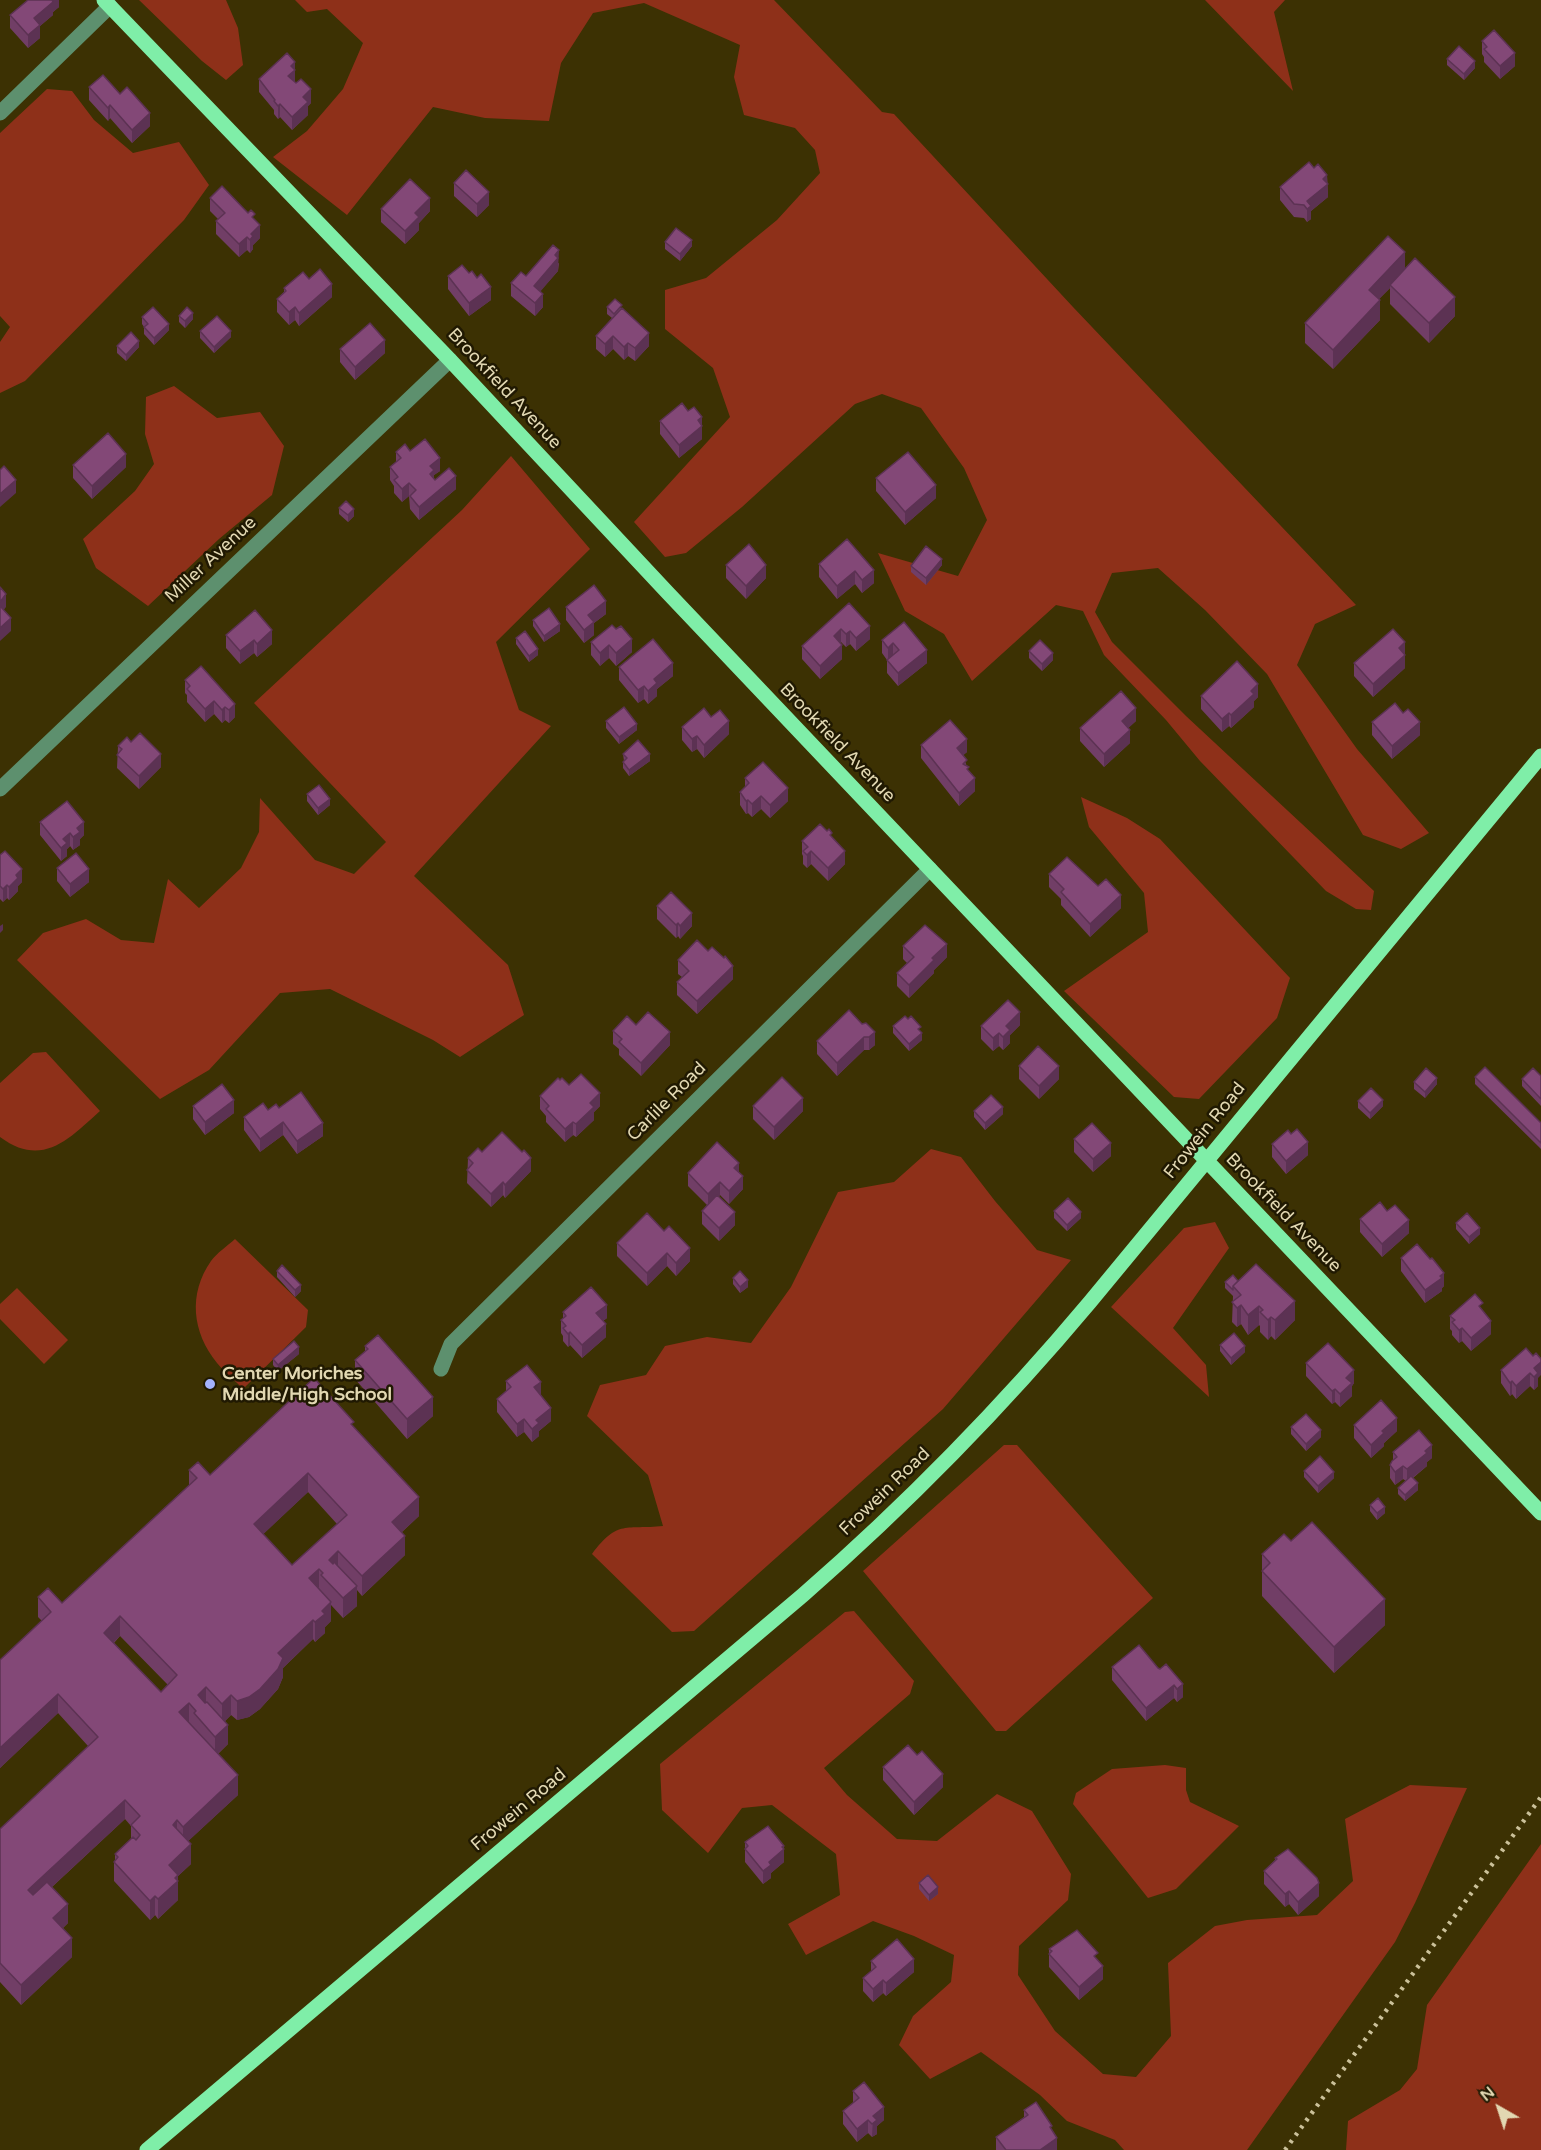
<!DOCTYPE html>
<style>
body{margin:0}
#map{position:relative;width:1541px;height:2150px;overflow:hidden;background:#3c3103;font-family:"Varela Round",sans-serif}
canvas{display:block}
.north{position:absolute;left:1469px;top:2078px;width:60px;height:60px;-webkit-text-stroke:4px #201902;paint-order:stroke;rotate:321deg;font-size:16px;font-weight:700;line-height:24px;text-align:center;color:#e2d8b2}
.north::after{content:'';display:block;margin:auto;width:21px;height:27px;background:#e2d8b2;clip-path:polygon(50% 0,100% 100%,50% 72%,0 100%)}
</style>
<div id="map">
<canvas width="1541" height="2150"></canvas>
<div class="north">N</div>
</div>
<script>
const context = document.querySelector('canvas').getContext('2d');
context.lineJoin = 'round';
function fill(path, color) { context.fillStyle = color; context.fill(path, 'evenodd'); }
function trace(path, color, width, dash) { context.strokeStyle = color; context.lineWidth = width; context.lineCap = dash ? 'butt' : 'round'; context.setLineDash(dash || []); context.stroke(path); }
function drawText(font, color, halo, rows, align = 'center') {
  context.font = font + ' "Varela Round",sans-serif'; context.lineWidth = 5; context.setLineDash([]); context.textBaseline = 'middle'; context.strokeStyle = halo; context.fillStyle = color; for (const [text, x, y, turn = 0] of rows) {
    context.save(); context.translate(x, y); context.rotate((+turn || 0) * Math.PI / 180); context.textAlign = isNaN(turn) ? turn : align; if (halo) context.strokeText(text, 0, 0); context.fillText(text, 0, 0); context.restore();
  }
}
const green = new Path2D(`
 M139,0H226L238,28L243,65L226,80L202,61Z
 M295,0H774L882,112L894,114L1073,307L1356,605L1315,624L1297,665L1357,749L1429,833L1401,849L1363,835L1267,674L1205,610L1158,568L1112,573L1095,612L1112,642L1186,716L1374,891L1371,910L1356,909L1326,891L1200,761L1166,720L1104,655L1083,611L1056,605L972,681L944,634L905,611L878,553L958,576L987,520L964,468L921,408L882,394L855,404L742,507L686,553L665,557L634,522L730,417L713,368L665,329V290L706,278L777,220L820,173L815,150L795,128L744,115L734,77L740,45L644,3L593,13L561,63L549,121L485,118L433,107L347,215L273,157L307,131L343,89L363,43L327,9L307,12Z
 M1205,0H1285L1274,12L1293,91Z
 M47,89L72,91L94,120L133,153L179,142L209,185L184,220L25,381L0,393V342L10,327L0,316V133Z
 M174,386L217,418L260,412L284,446L272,495L219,539L148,606L96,568L83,539L135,491L154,464L145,434L146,397Z
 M511,456L590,549L496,642L519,710L551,726L414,876L508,965L524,1015L460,1057L433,1040L330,989L280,993L209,1070L160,1099L17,960L43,933L86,919L121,940L154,943L168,879L199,908L241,868L259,832L260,798L315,860L354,874L386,842L254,703L462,510Z
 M1081,797L1127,818L1160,839L1290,978L1277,1018L1199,1099L1174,1097L1064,991L1148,932L1144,893L1089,827Z
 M46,1052L100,1111C68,1140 42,1168 0,1137V1083L33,1053Z
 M931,1149L961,1157L995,1201L1037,1250L1071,1260L943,1409L694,1631L672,1632L592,1554C618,1519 626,1530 663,1526L648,1475L587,1416L600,1385L646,1375L665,1346L707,1337L751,1343L791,1287L838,1192L894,1182Z
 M1215,1222L1229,1248L1173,1328L1206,1365L1209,1397L1111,1307L1184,1228Z
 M235,1239L308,1310L306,1327L243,1389C235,1380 224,1372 217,1363C192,1332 188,1294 211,1261C217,1253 227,1246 235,1239Z
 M17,1288L68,1340L44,1364L0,1319V1304Z
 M1004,1445H1017L1153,1598L1006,1731H996L863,1571Z
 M854,1611L914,1681L910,1694L824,1768L847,1795L897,1839L937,1841L997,1794L1032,1811L1071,1874L1068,1900L1019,1946L1018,1975L1055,2031L1103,2074L1136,2077L1171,2036L1168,1963L1215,1926L1247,1920L1317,1915L1353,1881L1345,1819L1410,1785L1467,1788L1415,1903L1395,1942L1247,2150H1124L1115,2140L1067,2121L1040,2095L981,2052L930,2079L899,2045L913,2016L951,1982L954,1955L914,1936L873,1921L806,1955L788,1924L840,1895L836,1854L772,1805L742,1808L708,1853L662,1810L660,1764L845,1612Z
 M1165,1765L1186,1768V1790L1190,1802L1239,1826L1176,1889L1148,1898L1073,1804L1076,1793L1112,1769Z
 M1541,1844V2150H1346L1348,2121L1400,2090L1417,2069L1427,2005Z`);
const minor = new Path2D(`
 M0,113L110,6
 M0,789L450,360
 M441,1369L451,1344L930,869`);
const major = new Path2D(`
 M104,0L450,360L667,592L1541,1513
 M147,2150L803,1595C906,1505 1002,1407 1090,1302L1541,756`);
const rail = new Path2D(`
 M1285,2150L1541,1797`);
const wall = new Path2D(`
 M59,0V7L53,12V15L40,26V38L28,48L10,28V15Z
 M1482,41L1515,66L1500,79L1484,62V57L1482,54Z
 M1447,59L1475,68L1464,80L1447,65Z
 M295,62V83L311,103L308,106V115L292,130L280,117L278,119L274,114V110L259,92V79Z
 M89,87L120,94L150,126L132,143L110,118L108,121L89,100Z
 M1314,168L1327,175L1328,197L1311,211V219L1307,222L1304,218L1294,217L1280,200V187Z
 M454,183L489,205L477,217L454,196Z
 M210,198L255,220L260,238L253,245V249L250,253L247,250L239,257L216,234V221L218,219L210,211Z
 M381,209L430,211L419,223V230L405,244L381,222Z
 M665,242L692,246L680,261L665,249Z
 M559,263L558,271L540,291L543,307L535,316L511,296V283Z
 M1405,269L1455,316L1429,343L1390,304V288L1379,299L1380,320L1333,369L1305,343V323Z
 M448,276L491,300L469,316L448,289Z
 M309,279L332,297L299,326L295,320L289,325L277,312V299L284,292V288Z
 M607,307L622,308L649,346L635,361L628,356L624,360L613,349L605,357L596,349V336L612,318L607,314Z
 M179,316L193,319L185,328L179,322Z
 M142,317L169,330L154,345L144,334V327L142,324Z
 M200,331L231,337L214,353L200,338Z
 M117,346L139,347L126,361L117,353Z
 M340,349L385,353L355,380L340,362Z
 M688,411L702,425V439L679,458L660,434V421Z
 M410,451L440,471L434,475V479L456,489L419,520L410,509L409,496L402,502L394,493V486L390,480V467L396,462V452Z
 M73,465L126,467L92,499L73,478Z
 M876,478L936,498L905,525L876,491Z
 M339,508L354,516L348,522L339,514Z
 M847,539L874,583L862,593L855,584L837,599L819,577V564Z
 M726,565L766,578L746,599L726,578Z
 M942,565L926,585L911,572V566Z
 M849,603L870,639L856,651L850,644L846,647L841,642L840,643L842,659L820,679L802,659V646Z
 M566,607L606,614L594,623V635L584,643L566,620Z
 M533,620L560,631L544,642L533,626Z
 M612,625L632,652L616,666L609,658L600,666L591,655V642Z
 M226,635L272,644L257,657L254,653L240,664L226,648Z
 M516,638L538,655L529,662L516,644Z
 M882,640L927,650V663L898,686L887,673V660L882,653Z
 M1405,642V668L1373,697L1354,676V663Z
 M1029,651L1053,660L1042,671L1029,658Z
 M201,666L235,717L229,723L225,720L222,723L214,714L205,722L187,702V695L185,693V680Z
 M619,667L673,676L657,689V696L648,704L644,699L638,703L619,680Z
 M1201,696L1258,697L1254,701V707L1231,728L1229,726L1222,732L1201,709Z
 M711,717L729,734L704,758L697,749L692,752L682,740V727Z
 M606,721L637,730L619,744L606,728Z
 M1136,721L1128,728L1130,743L1104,767L1080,741V728Z
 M1372,722L1420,735L1392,759L1372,735Z
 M921,745L967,752L963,755L975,791L959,806L921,758Z
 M118,746L161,767L139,789L117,768Z
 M623,754L650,761L629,776L623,768V762L624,761Z
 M745,778L788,801L770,818L761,809L752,817L748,813L746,814L740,805V792L745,787Z
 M307,794L330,805L318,815L307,801Z
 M40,822L84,835L80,839V845L73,850L70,846L67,849V856L61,861L40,835Z
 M832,838L845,864L828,881L811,864L807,868L803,864V856L802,854V841Z
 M0,855L22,882L18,886V891L9,900L7,898L3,902L0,899Z
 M57,868L89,882L70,897L57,881Z
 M1049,874L1121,908L1090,937L1061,905V899L1049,887Z
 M657,906L692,926L680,939L678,936L676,938L657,919Z
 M903,946L947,957L934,970V973L909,998L897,986V973L907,963L903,959Z
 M708,951L724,958L733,979L697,1014L677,995V982L682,977L678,974V960Z
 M862,1024L875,1045L869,1050H864L837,1076L817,1054V1041Z
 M636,1025L670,1045L641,1076L619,1055V1049L613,1044V1031Z
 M1020,1025L1010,1035V1043L1003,1050L999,1046L993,1051L981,1039V1026Z
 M893,1026L921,1032L922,1040L909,1051L893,1033Z
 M1019,1066L1059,1079L1039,1099L1019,1079Z
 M1541,1076V1106L1522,1086V1079Z
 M1475,1077L1541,1123V1149L1475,1084Z
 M560,1080L569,1085L600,1106L594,1112V1120L576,1137L573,1135L565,1142L546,1122V1116L540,1109V1096Z
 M1414,1082L1437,1084L1425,1098L1414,1089Z
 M1358,1101L1383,1106L1370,1119L1358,1108Z
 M193,1106L234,1113L205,1135L193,1119Z
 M753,1106L803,1111L774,1140L753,1119Z
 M279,1108L323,1136L297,1154L283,1135L260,1152L244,1130V1117L268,1110Z
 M974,1111L1003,1114L985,1130L974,1117Z
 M1074,1139L1111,1156L1093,1172L1074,1152Z
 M1272,1144L1308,1155L1286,1174L1272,1157Z
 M482,1152L531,1171L505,1198L503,1195L491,1207L467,1183L468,1158Z
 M739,1172L743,1189L729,1204L720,1195L719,1196L735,1225L719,1241L702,1224V1211L707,1205L688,1186V1173Z
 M1054,1211L1081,1218L1067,1231L1054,1218Z
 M1387,1211L1409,1233L1382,1257L1360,1232V1219Z
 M647,1213L690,1261L676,1276L667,1266L647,1286L617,1256V1243Z
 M1456,1223L1480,1234L1469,1244L1456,1229Z
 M1401,1258L1430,1259L1444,1286L1442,1288V1291L1425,1303L1401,1271Z
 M277,1271L301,1291L295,1297L277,1277Z
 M733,1278L748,1287L740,1293L733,1284Z
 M1238,1281L1295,1320L1275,1340L1271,1336L1268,1340L1260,1332V1326L1259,1325L1248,1335L1241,1324L1237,1327L1232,1322L1233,1296L1225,1288V1282Z
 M1483,1311L1491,1334L1471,1351L1462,1341L1459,1343L1452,1335V1331L1450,1329V1316Z
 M563,1312L607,1318L603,1321L606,1337L582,1358L570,1345L568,1347L563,1341V1336L561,1333V1320L563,1318Z
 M1220,1345L1245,1352L1231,1365L1220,1351Z
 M365,1346L433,1416L407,1439L355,1379V1360L365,1351Z
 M1526,1348L1538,1378V1386L1534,1390L1530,1386L1516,1399L1512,1394L1510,1396L1501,1383V1370Z
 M299,1354L278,1371L273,1365V1359Z
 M1306,1363L1354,1383L1352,1386V1396L1340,1407L1335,1402L1332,1404L1306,1376Z
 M506,1381L541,1395L551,1421L539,1431V1436L532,1442L524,1432L517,1437L497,1412V1399L506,1391Z
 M1354,1425L1397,1431L1384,1443V1446L1371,1458L1354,1438Z
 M354,1427L419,1516L402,1532L405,1555L362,1596L357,1590V1606L343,1618L331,1605V1621L325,1627V1633L315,1642L313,1639L283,1668V1677L278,1689L260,1709L249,1717L237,1720L231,1715L225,1721L228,1744L218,1754L238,1795L188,1841L191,1864L178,1876V1900L158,1919L155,1915L150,1920L114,1881V1862L115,1861V1854L131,1839V1826L125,1819L52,1887L68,1923L63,1928L72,1957L21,2005L0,1982V1829L88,1746L58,1713L0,1768V1660L42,1621L38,1617V1597L62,1603L189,1485V1470L210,1475ZM308,1492L337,1524L292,1565L263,1534ZM120,1636L168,1685L161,1692L114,1643Z
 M1291,1427L1321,1437L1306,1451L1291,1434Z
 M1393,1452L1432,1458L1427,1462V1466L1413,1478L1418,1490L1405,1501L1398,1494V1488L1406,1481L1403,1479L1395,1485L1390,1478V1465L1393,1460Z
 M1304,1471L1334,1478L1318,1493L1304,1477Z
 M1370,1505L1385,1513L1377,1520L1370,1511Z
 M1291,1541L1385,1625L1334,1673L1262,1596V1554Z
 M1112,1667L1160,1669L1183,1697L1177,1702L1174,1698L1146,1721L1112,1680Z
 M917,1755L943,1787L914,1815L883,1780V1767Z
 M745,1842L784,1846V1862L771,1873V1878L763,1884L745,1862Z
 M1275,1858L1319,1896L1298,1915L1289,1904L1285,1907L1264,1884V1871L1275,1860Z
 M919,1883L938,1894L929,1901L919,1889Z
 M1049,1949L1098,1960L1103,1979L1079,2000L1049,1967Z
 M871,1961L914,1972L886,1996L883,1993L873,2002L863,1991V1978L871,1971Z
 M853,2091L884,2120L877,2126V2134L872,2137L868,2133L857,2142L843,2124V2111L853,2103Z
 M1024,2110L1057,2150H996V2137L1024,2117Z`);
const shadedWall = new Path2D(`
 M52,0H59V7L53,12V15L40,26V38L28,48V35L34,18Z
 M1515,53V66L1500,79V66Z
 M1475,61V68L1464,80V74Z
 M295,62V83L288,76L291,66Z
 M311,89V103L308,106V115L292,130V117L303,97Z
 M280,104V117L278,119V106Z
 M110,105V118L108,121V108Z
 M150,113V126L132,143V130Z
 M1327,175L1328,197L1311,211V219L1307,222V201L1323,179Z
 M489,192V205L477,217V204Z
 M430,198V211L419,223V230L405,244V231L415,213Z
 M260,225V238L253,245V249L250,253V240L251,234Z
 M247,237V250L239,257V244Z
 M692,240V246L680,261V254Z
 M559,250L558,271L534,299V286Z
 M1405,252V271L1390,285V288L1369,309V290Z
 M332,284V297L299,326V313Z
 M491,287V300L469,316V303Z
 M543,294V307L535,316V303Z
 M1455,297V316L1429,343V323Z
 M1380,300V320L1333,369V350Z
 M295,307V320L289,325V312Z
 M193,313V319L185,328V321Z
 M169,324V330L154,345V338Z
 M231,331V337L214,353V347Z
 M649,333V346L635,361V348Z
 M613,336V349L605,357V344Z
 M385,340V353L355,380V367Z
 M139,341V347L126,361V355Z
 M628,343V356L624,360V347Z
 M702,417V439L679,458V445L698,420Z
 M126,454V467L92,499V486Z
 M440,458V471L434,475V483L430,487V466Z
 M456,476V489L419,520V507Z
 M16,480V493L0,507V494Z
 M409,483V496L402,502V489Z
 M936,485V498L905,525V512Z
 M354,509V516L348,522V515Z
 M942,559V565L926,585V578Z
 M766,565V578L746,599V586Z
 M874,570V583L862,593V580Z
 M855,571V584L837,599V586Z
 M6,594V607L0,615V602Z
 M606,601V614L594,623V635L584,643V630L588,615Z
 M11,618V631L0,641V628Z
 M560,624V631L544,642V636Z
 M870,626V639L856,651V638Z
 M841,629V642L834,649V636Z
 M272,630V644L257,657V644Z
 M850,631V644L846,647V634Z
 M632,639V652L616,666V653Z
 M254,640V653L240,664V651Z
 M1405,642V668L1373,697V684L1399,648Z
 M893,643V656L888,661V648Z
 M609,645V658L600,666V653Z
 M842,645V659L820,679V666Z
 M538,649V655L529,662V656Z
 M927,650V663L898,686V673Z
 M1053,653V660L1042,671V664Z
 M673,663V676L657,689V696L648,704V691L654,679Z
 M1258,684V697L1254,701V707L1231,728V715L1251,691Z
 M644,686V699L638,703V690Z
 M214,701V714L205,722V709Z
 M235,704V717L229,723V710Z
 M225,707V720L222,723V710Z
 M1136,708V721L1122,734V721Z
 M1229,713V726L1222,732V719Z
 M729,721V734L704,758V745Z
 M1420,722V735L1392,759V746Z
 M637,724V730L619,744V737Z
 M1130,730V743L1104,767V754Z
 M697,736V749L692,752V739Z
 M967,739V752L957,761V748Z
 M161,754V767L139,789V776Z
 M650,754V761L629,776V770Z
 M975,778V791L959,806V793Z
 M788,788V801L770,818V805Z
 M761,796V809L752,817V804Z
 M330,799V805L318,815V808Z
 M748,800V813L746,814V801Z
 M84,822V835L80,839V845L73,850V837L77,828Z
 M70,833V846L67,849V856L61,861V848L63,839Z
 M811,851V864L807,868V855Z
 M845,851V864L828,881V868Z
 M22,869V882L18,886V891L9,900V887L16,875Z
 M89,869V882L70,897V884Z
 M7,885V898L3,902V889Z
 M1121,895V908L1090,937V924Z
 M692,913V926L680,939V926Z
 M678,923V936L676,938V925Z
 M3,924V930L0,933V926Z
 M947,944V957L934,970V973L909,998V985L932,958Z
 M733,966V979L697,1014V1001Z
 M1020,1012V1025L1010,1035V1043L1003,1050V1037L1006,1026Z
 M670,1032V1045L641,1076V1063Z
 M875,1032V1045L869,1050V1037Z
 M922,1033V1040L909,1051V1044Z
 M999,1033V1046L993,1051V1038Z
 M864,1037V1050L837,1076V1063Z
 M1059,1066V1079L1039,1099V1086Z
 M1437,1078V1084L1425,1098V1092Z
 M600,1093V1106L594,1112V1120L576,1137V1124L590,1103Z
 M803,1098V1111L774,1140V1127Z
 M234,1100V1113L205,1135V1122Z
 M1383,1100V1106L1370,1119V1113Z
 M1003,1107V1114L985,1130V1123Z
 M283,1122V1135L260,1152V1139Z
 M573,1122V1135L565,1142V1129Z
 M323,1123V1136L297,1154V1141Z
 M1308,1142V1155L1286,1174V1161Z
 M1111,1143V1156L1093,1172V1159Z
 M531,1158V1171L505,1198V1185Z
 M739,1163V1176L734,1168Z
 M743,1176V1189L729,1204V1191Z
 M503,1182V1195L491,1207V1194Z
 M720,1182V1195L708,1207V1194Z
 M735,1212V1225L719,1241V1228Z
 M1081,1212V1218L1067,1231V1225Z
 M1409,1220V1233L1382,1257V1244Z
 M1480,1228V1234L1469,1244V1237Z
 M690,1248V1261L676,1276V1263Z
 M667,1253V1266L647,1286V1273Z
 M1444,1273V1286L1442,1288V1291L1425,1303V1290Z
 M748,1280V1287L740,1293V1287Z
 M301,1285V1291L295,1297V1290Z
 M1295,1301V1320L1275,1340V1320Z
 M607,1305V1318L596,1326V1313Z
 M1241,1305V1324L1237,1327V1308Z
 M1259,1306V1325L1248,1335V1315Z
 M1271,1317V1336L1268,1340V1320Z
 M1491,1321V1334L1471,1351V1338Z
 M606,1324V1337L582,1358V1345Z
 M1462,1328V1341L1459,1343V1330Z
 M570,1332V1345L568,1347V1334Z
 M1245,1346V1352L1231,1365V1358Z
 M299,1347V1354L278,1371V1365Z
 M1541,1362V1375L1538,1378V1386L1534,1390V1368Z
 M1354,1370V1383L1352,1386V1396L1340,1407V1394L1346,1378Z
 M1530,1373V1386L1516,1399V1386Z
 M1512,1381V1394L1510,1396V1383Z
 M541,1382V1395L534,1387Z
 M1335,1389V1402L1332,1404V1391Z
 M433,1397V1416L407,1439V1419Z
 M551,1408V1421L539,1431V1436L532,1442V1429L536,1420Z
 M1397,1418V1431L1384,1443V1446L1371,1458V1445L1382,1431Z
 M524,1419V1432L517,1437V1424Z
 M1321,1430V1437L1306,1451V1444Z
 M1432,1445V1458L1427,1462V1466L1407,1482V1469L1425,1451Z
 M1403,1466V1479L1395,1485V1472Z
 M1334,1472V1478L1318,1493V1486Z
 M308,1473V1492L254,1543V1524Z
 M1418,1483V1490L1405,1501V1495Z
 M419,1497V1516L392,1541V1522Z
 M1385,1507V1513L1377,1520V1513Z
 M405,1536V1555L362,1596V1576Z
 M338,1551V1571L329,1560Z
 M319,1569V1588L309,1578Z
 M357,1586V1606L343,1618V1598Z
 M1385,1599V1625L1334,1673V1647Z
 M331,1602V1621L325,1627V1633L315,1642V1622L322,1611Z
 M120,1616V1636L104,1652V1633Z
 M313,1620V1639L283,1668V1677L278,1689L260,1709L249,1717L237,1720V1701L278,1653Z
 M1183,1684V1697L1177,1702V1689Z
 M1174,1685V1698L1146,1721V1708Z
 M206,1687V1707L198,1695Z
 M58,1694V1713L0,1768V1748Z
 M231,1695V1715L222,1724V1704Z
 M189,1703V1723L179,1712Z
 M228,1725V1744L215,1756V1737Z
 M943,1774V1787L914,1815V1802Z
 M238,1775V1795L183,1846V1827Z
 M125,1800V1819L28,1909V1890Z
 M177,1820V1840L173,1825Z
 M191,1844V1864L178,1876V1900L158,1919V1899L169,1865Z
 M784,1846V1862L771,1873V1878L763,1884V1871L769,1862Z
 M1319,1883V1896L1298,1915V1902Z
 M938,1887V1894L929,1901V1895Z
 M1289,1891V1904L1285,1907V1894Z
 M155,1896V1915L150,1920V1901Z
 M68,1904V1923L53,1937V1918Z
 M72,1938V1957L21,2005V1985Z
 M914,1959V1972L886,1996V1983Z
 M1103,1966V1979L1079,2000V1987Z
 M883,1980V1993L873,2002V1989Z
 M884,2107V2120L877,2126V2134L872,2137L873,2116Z
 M868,2120V2133L857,2142V2129Z
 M1057,2138V2150H1040Z`);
const building = new Path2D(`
 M28,0H52L53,2L34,18L40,25L28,35L10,15Z
 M1494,30L1515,53L1500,66L1484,49L1487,47L1482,41Z
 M1459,46L1475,61L1464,74L1447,59Z
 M287,53L295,62L291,66L295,70L288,76L296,83L301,79L311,89L303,97L308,102L292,117L280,104L278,106L274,101L275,100L259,79Z
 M103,75L120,94L127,87L150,113L132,130L110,105L108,108L89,87Z
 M1309,162L1314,168L1318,164L1327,175L1323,179L1328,184L1307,201L1311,206L1307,209L1304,205L1294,204L1280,187Z
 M466,170L489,192L477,204L454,183Z
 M410,179L430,198L415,213L419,217L405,231L381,209Z
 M222,186L248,213L251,210L255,214L252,217L260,225L251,234L253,236L250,240L247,237L239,244L216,221L225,213L210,198Z
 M676,228L692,240L680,254L665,242Z
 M1388,236L1405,252L1369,290L1380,300L1333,350L1305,323Z
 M553,245L559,250L555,255L558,258L534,286L543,294L535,303L511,283L521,272L526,276Z
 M1415,258L1455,297L1429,323L1390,285Z
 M462,265L469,273L472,271L477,278L481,274L491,287L469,303L448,276Z
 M320,269L332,284L299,313L295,307L289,312L277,299L286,291L284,288L303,272L309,279Z
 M615,299L622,305L614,314L607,307Z
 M153,307L169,324L154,338L144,327L148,324L142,317Z
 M187,307L193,313L185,321L179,316Z
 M622,308L649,333L635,348L628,343L624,347L613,336L605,344L596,336Z
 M217,316L231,331L214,347L200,331Z
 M370,323L385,340L355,367L340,349Z
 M131,332L139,341L126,355L117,346Z
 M682,403L688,411L694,407L702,417L698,420L702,426L679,445L660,421Z
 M108,433L126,454L92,486L73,465Z
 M425,439L440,458L430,466L434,470L430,474L435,480L449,468L456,476L419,507L410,496L416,490L409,483L402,489L394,480L398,477L390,467L401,458L396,452L405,444L410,451Z
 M908,452L936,485L905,512L876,478Z
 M4,466L16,480L0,494V470Z
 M346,501L354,509L348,515L339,508Z
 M847,539L874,570L862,580L855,571L837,586L819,564Z
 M749,544L766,565L746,586L726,565Z
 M926,546L942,559L926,578L911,566Z
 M594,585L606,601L588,615L594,622L584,630L566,607Z
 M0,587L6,594L0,602Z
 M849,603L870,626L856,638L850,631L846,634L841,629L834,636L842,645L820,666L802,646Z
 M0,606L11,618L0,628Z
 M549,608L560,624L544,636L533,620Z
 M255,610L272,630L257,644L254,640L240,651L226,635Z
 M904,622L927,650L898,673L887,660L899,650L893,643L888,648L882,640Z
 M612,625L616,629L621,626L632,639L616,653L609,645L600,653L591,642Z
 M1393,629L1405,642L1399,648L1405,655L1373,684L1354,663Z
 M525,631L538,649L529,656L516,638Z
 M653,639L673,663L654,679L657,683L648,691L644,686L638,690L619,667Z
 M1040,640L1053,653L1042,664L1029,651Z
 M1237,661L1258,684L1251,691L1254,694L1231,715L1229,713L1222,719L1201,696Z
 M201,666L235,704L229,710L225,707L222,710L214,701L205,709L187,689L190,686L185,680Z
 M1121,691L1136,708L1122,721L1130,730L1104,754L1080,728Z
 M1395,703L1403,713L1408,709L1420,722L1392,746L1372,722Z
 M624,707L637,724L619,737L606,721Z
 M704,708L711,717L720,710L729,721L704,745L697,736L692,739L682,727Z
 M950,720L967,739L957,748L967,760L963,764L969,767L967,769L975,778L959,793L921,745Z
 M140,733L161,754L139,776L117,755L122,749L118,746L127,737L131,742Z
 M638,740L650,754L629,770L623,762L627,758L623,754Z
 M763,762L788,788L770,805L761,796L752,804L748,800L746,801L740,792L749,783L745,778Z
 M319,785L330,799L318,808L307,794Z
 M67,801L84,822L77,828L80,832L73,837L70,833L63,839L67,843L61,848L40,822Z
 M820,824L827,831L829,829L832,833L830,835L845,851L828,868L811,851L807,855L803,851L808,847L802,841Z
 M5,851L22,869L16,875L18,878L9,887L7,885L3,889L0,886V855Z
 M76,853L89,869L70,884L57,868Z
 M1067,857L1098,886L1106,879L1121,895L1090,924L1061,892L1064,889L1049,874Z
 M671,892L692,913L680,926L678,923L676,925L657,906Z
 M925,925L947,944L932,958L934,960L909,985L897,973L914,957L903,946Z
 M697,940L708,951L712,947L724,958L725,956L733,966L697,1001L677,982L689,971L678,960Z
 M1008,1000L1020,1012L1006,1026L1010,1030L1003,1037L999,1033L993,1038L981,1026Z
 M849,1010L862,1024L866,1023L875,1032L869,1037H864L837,1063L817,1041Z
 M648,1012L670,1032L641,1063L619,1042L622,1039L613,1031L627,1016L636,1025Z
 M905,1016L908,1019L911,1016L921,1027L918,1029L922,1033L909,1044L893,1026Z
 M1038,1046L1059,1066L1039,1086L1019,1066Z
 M1485,1067L1541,1123V1143L1475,1077Z
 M1426,1068L1437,1078L1425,1092L1414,1082Z
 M1533,1068L1541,1076V1099L1522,1079Z
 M581,1074L600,1093L590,1103L594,1107L576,1124L573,1122L565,1129L546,1109L549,1106L540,1096L558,1078L560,1080L562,1078L569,1085Z
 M782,1077L803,1098L774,1127L753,1106Z
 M222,1084L234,1100L205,1122L193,1106Z
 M1371,1088L1383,1100L1370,1113L1358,1101Z
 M301,1092L323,1123L297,1141L283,1122L260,1139L244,1117L263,1103L268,1110L276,1104L279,1108Z
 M991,1095L1003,1107L985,1123L974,1111Z
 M1092,1123L1111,1143L1093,1159L1074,1139Z
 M1297,1129L1308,1142L1286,1161L1272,1144L1288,1130L1291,1134Z
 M502,1132L522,1152L524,1150L531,1158L505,1185L503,1182L491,1194L467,1170L473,1163L468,1158L478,1148L482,1152Z
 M717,1142L739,1163L734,1168L743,1176L729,1191L720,1182L708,1194L688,1173Z
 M717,1195L735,1212L719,1228L702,1211Z
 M1068,1198L1081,1212L1067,1225L1054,1211Z
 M1380,1202L1387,1211L1395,1205L1409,1220L1382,1244L1360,1219Z
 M647,1213L664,1231L669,1226L690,1248L676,1263L667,1253L647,1273L617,1243Z
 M1467,1213L1480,1228L1469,1237L1456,1223Z
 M1417,1244L1430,1259L1432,1258L1444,1273L1440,1276L1442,1278L1425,1290L1401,1258Z
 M1256,1264L1295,1301L1275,1320L1271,1317L1268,1320L1260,1312L1263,1310L1259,1306L1248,1315L1241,1305L1237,1308L1232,1302L1241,1295L1233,1286Z
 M282,1265L301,1285L295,1290L277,1271Z
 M740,1271L748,1280L740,1287L733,1278Z
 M1233,1275L1238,1281L1233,1286V1290L1225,1282Z
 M591,1287L607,1305L596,1313L606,1324L582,1345L570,1332L568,1334L563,1328L566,1326L561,1320L566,1316L563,1312Z
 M1475,1294L1483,1303L1479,1306L1491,1321L1471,1338L1462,1328L1459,1330L1452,1322L1455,1320L1450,1316Z
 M1234,1333L1245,1346L1231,1358L1220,1345Z
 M378,1335L433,1397L407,1419L355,1360L368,1349L365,1346Z
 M294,1341L299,1347L278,1365L273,1359Z
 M1328,1343L1354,1370L1346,1378L1352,1383L1340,1394L1335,1389L1332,1391L1306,1363Z
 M1526,1348L1533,1356L1536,1353L1541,1359V1362L1534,1368L1538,1373L1534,1377L1530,1373L1516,1386L1512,1381L1510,1383L1501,1370Z
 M527,1365L541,1382L534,1387L551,1408L536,1420L539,1423L532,1429L524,1419L517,1424L497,1399L511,1387L506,1381Z
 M314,1378L354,1422L351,1424L419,1497L392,1522L405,1536L362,1576L338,1551L329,1560L333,1564L334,1562L357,1586L343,1598L321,1575L323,1573L319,1569L309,1578L331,1602L322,1611L325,1614L315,1622L313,1620L278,1653L283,1658L278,1669L260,1689L249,1697L237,1701L231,1695L222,1704L206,1687L198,1695L205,1703L207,1702L228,1725L215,1737L194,1713L196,1711L189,1703L179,1712L238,1775L183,1827L177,1820L173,1825L191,1844L169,1865L178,1875L175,1878L178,1881L158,1899L155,1896L150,1901L114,1862L118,1857L115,1854L133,1837L136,1840L140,1835L131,1825L140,1816L125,1800L28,1890L33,1895L47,1882L68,1904L53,1918L72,1938L21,1985L0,1963V1829L98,1737L58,1694L0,1748V1660L51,1612L38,1597L48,1588L62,1603L197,1478L189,1470L198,1462L210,1475ZM308,1473L347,1515L292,1565L254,1524ZM120,1616L177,1675L161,1692L104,1633Z
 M1381,1400L1397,1418L1382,1431L1384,1433L1371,1445L1354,1425Z
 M1306,1414L1321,1430L1306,1444L1291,1427Z
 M1419,1430L1432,1445L1425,1451L1427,1453L1407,1469L1403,1466L1395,1472L1390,1465L1392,1461L1397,1457L1393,1452Z
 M1320,1456L1334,1472L1318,1486L1304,1471Z
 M1411,1476L1418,1483L1405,1495L1398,1488Z
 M1378,1498L1385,1507L1377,1513L1370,1505Z
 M1312,1522L1385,1599L1334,1647L1262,1571L1270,1563L1262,1554L1284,1534L1291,1541Z
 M1139,1645L1158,1668L1160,1669L1166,1664L1183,1684L1177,1689L1174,1685L1146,1708L1112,1667Z
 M908,1745L917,1755L922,1751L943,1774L914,1802L883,1767Z
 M768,1826L784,1846L782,1847L784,1849L769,1862L771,1865L763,1871L745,1849L748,1846L745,1842Z
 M1288,1849L1317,1878L1319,1883L1298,1902L1289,1891L1285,1894L1264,1871L1277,1859L1275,1858Z
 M928,1875L938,1887L929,1895L919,1883Z
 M1077,1930L1098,1953L1094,1956L1103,1966L1079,1987L1049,1954L1052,1951L1049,1949Z
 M897,1939L914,1959L886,1983L883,1980L873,1989L863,1978L876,1967L871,1961Z
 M864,2082L884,2107L873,2116L877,2120L872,2124L868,2120L857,2129L843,2111L859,2098L853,2091Z
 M1036,2102L1052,2126L1050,2127L1057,2138L1040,2150H1006L996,2137L1028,2115L1024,2110Z`);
const markers = [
 [210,1384,6,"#a3b2fd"]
];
const streetNames = [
 ["Brookfield Avenue",504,389,47],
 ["Miller Avenue",211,560,-43],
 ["Brookfield Avenue",837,743,46],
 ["Carlile Road",667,1102,-45],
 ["Frowein Road",1205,1131,-51],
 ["Brookfield Avenue",1283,1213,46],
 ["Frowein Road",885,1492,-44],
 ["Frowein Road",519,1810,-40]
];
const poiNames = [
 ["Center Moriches",222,1374],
 ["Middle/High School",222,1395]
];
fill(green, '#8e3019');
trace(minor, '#5d906e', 15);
trace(major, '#7feea8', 15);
trace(rail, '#cbc19a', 4.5, [3, 6]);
fill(wall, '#713e66');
fill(shadedWall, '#5c3253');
fill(building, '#834877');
trace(building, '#5c3253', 1.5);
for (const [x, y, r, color] of markers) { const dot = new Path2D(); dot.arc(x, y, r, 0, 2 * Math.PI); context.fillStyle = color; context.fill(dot); trace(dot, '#201902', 2); }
drawText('18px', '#e2d8b2', '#201902', streetNames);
drawText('bold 18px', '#e2d8b2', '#201902', poiNames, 'left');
</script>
